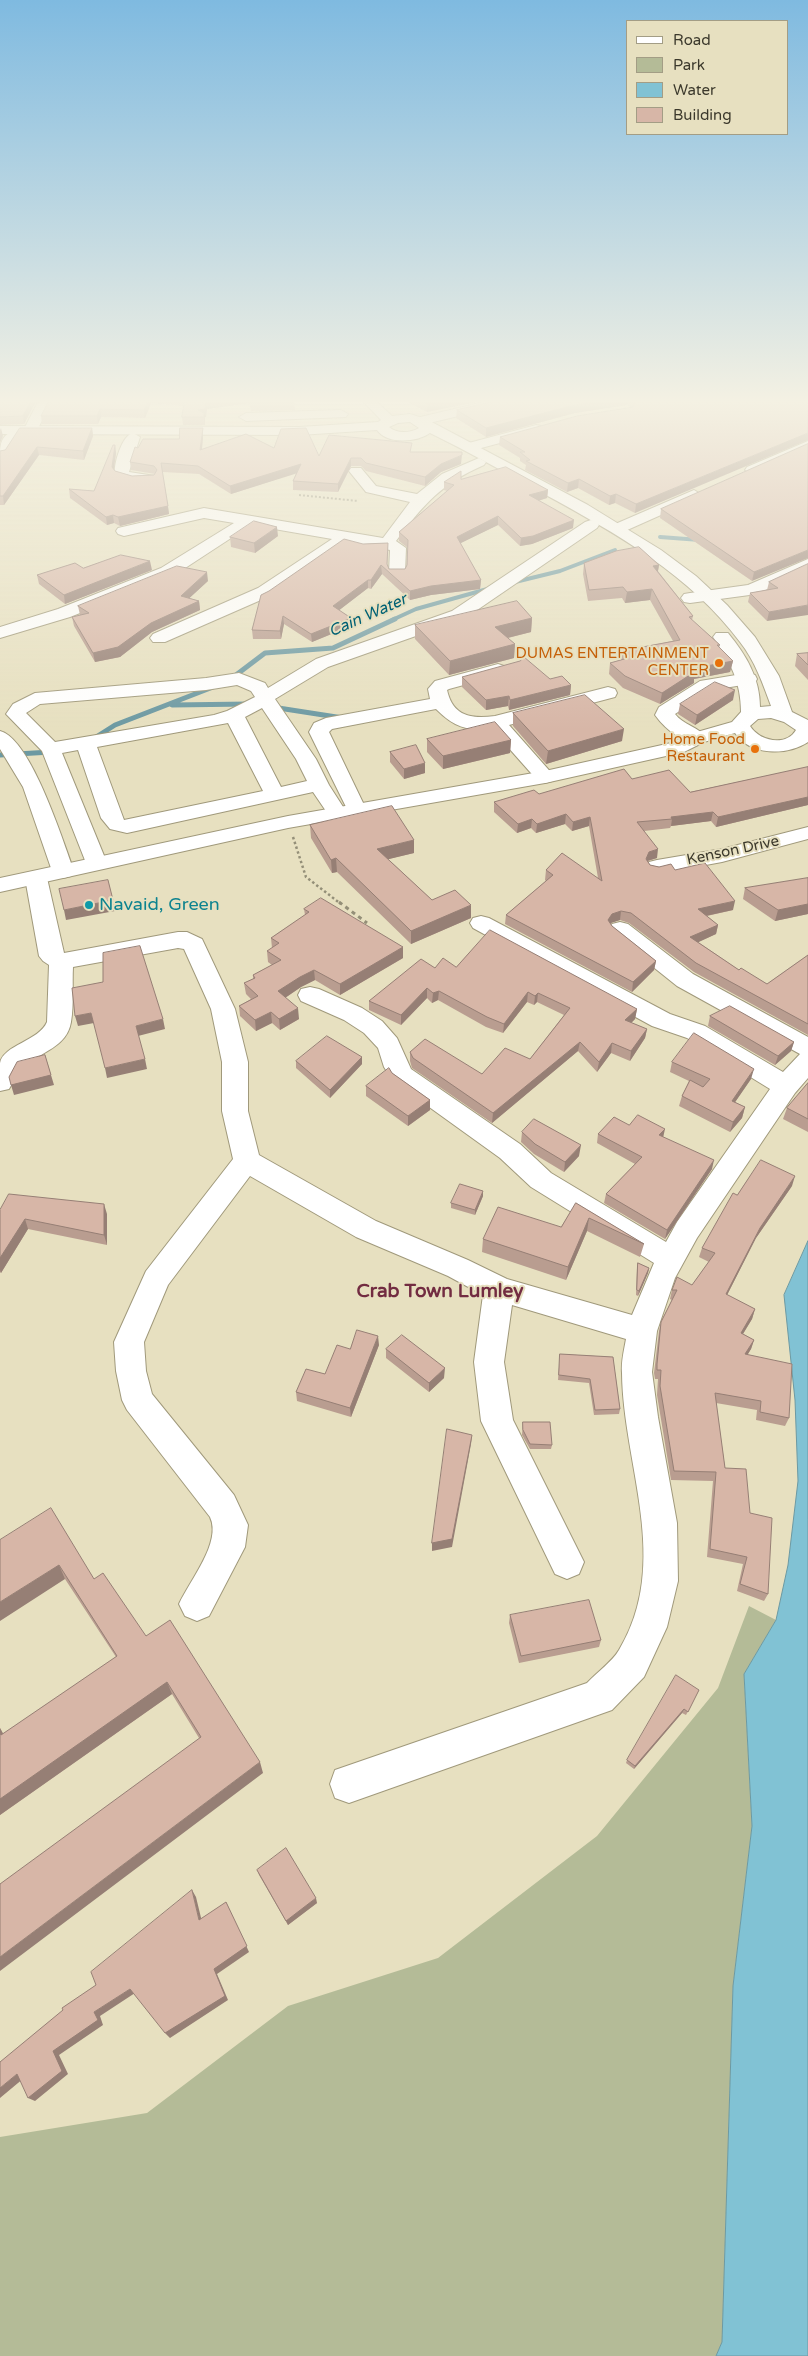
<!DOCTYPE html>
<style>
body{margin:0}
#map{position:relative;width:808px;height:2356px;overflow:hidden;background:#e7e0c0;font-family:"Varela Round",sans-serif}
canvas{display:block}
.legend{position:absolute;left:626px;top:20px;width:162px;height:115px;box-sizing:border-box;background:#e7e0c0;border:1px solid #a39d85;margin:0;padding:6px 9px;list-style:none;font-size:15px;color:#3c392c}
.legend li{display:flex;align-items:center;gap:10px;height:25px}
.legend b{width:25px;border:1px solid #a39d85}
</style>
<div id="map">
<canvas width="808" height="2356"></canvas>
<ul class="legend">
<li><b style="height:6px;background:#fff"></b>Road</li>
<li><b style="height:14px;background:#b4bb97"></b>Park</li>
<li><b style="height:14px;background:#81c2d4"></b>Water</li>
<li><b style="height:14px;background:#d7b6a7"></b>Building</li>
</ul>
</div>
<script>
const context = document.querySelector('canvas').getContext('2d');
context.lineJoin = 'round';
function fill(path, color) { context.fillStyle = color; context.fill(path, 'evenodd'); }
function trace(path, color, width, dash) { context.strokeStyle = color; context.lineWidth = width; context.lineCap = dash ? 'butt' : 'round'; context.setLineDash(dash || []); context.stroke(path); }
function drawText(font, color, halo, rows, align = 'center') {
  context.font = font + ' "Varela Round",sans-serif'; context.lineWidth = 4; context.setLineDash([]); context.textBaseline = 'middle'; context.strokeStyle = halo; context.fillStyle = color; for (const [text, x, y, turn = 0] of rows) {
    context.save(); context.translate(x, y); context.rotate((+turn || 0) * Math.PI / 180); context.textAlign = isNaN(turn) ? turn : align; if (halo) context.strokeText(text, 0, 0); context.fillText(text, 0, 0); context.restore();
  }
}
const green = new Path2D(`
 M749,1606L776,1620L744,1674L752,1826L733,1986L722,2342L716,2356H0V2137L147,2113L288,2006L438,1958L597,1836L718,1688Z`);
const water = new Path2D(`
 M808,1241V2356H716L722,2342L733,1986L752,1826L744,1674L776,1620L788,1565L798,1481L795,1400L784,1295Z`);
const streamFar1 = new Path2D(`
 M660,537L700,540
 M511,583L560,571L615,550
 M392,620L416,609L491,588`);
const stream = new Path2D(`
 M232,678L265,653L333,648L395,619
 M172,705L249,704
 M272,707L343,718
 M93,739L115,725L213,687
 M0,755L51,752`);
const pathFar2 = new Path2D(`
 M299,495L358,501`);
const pathFar1 = new Path2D(`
 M293,837L306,877L341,904`);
const path = new Path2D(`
 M339,902L367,923`);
const minor = new Path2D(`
 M44,401H61L48,409L35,434H25L23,431L37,404Z
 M488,401H510L508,404L421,425L414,421L416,418Z
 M341,410L348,414L346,417L246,421L239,417L246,413Z
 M536,425L541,426L543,429L541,432L470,451L463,447L465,444Z
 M13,432L20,436L5,457L0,458C0,447 0,435 13,432Z
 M133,433L140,437L129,472L155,476L157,479L155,482C146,485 121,483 115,475C113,465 122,435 133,433Z
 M808,441V450L757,473L752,474L745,470L747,467Z
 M479,458L486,462L484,465C442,483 423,505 396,541L406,548L405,573L403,577H391L389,573L390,550L349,542L270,596L165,642H153L150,638L153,634L258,588L332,539L251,525L173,576L70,617L0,638V627L58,609L161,568L234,523L204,518L124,536L118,534L116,531L118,528L204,508L383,538L410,502L366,492L349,471L351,468H361L376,486L417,494L442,474Z
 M694,490L702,495L699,498L625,531H613L611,528L613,525Z
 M591,520L597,522L599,525L597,528L464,619L328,667L275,699L316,759L329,785L347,813L344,817L337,819L330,817L313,792L127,833L110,829L101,818L78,750L62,753L107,863L104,868L96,870L88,868L42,751L6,714L13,704L35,693L206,678L239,673L265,683L268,688L316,659L452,611L585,522ZM237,685L251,691L255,697L227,711L214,715L55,742L26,713L40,704L206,690ZM262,708L296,759L307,781L281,787L245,717ZM228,723L263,791L124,820L97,747Z
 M808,559V570L757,594L690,603L684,602L681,598L684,594L690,593L748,585Z
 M498,664L504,666L507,670L504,674L449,689L447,690C453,717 472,719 495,716L608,687L615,689L617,693L615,697L509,725L555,777L552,781L545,783L538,781L491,728C467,732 453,726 436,709L332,729L329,732L366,809L363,813L356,815L349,813L309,732L314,723L326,718L430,699L428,689L435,681Z
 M748,673L755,675L757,679L755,683L712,690L675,714C683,725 699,727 707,738L704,742C686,747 665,729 655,715L659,707L700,681Z
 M0,731C31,739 63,841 74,871L71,876L63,878L55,876L52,871L23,787L0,749Z
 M808,827V839L722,862L657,874L649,872L646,867L649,862L657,860L722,849Z
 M36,871L44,873L47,878L64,953L178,932H187L202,939L235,1009L248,1062V1111L259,1155L376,1221L468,1260L507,1279L632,1315L654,1263L531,1187L500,1158L393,1081L384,1067L378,1048L364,1033L344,1020L301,1001L298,995L301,989L310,987L319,989L362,1008L382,1021L397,1038L411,1069L520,1144L551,1173L666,1242L677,1222L770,1089L687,1038L652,1026L473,928L470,923L473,918L481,916L489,918L670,1014L705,1026L783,1072L800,1054L677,986L612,934L608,929L612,924L620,922L628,924L693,974L808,1037V1078L795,1093L697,1238L675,1278L657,1331L652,1372L658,1417L677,1523L678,1581L667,1627L644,1677L612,1710L349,1803L335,1798L330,1784L335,1770L587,1683C597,1672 612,1662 619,1650C672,1562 623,1466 622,1373C621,1362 624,1350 626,1339L512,1305L504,1362L513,1420L584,1562L579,1574L567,1579L555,1574L481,1421L474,1362L483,1295L448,1276L356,1237L250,1176L168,1285L144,1342L146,1371L152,1394L234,1495L248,1525L245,1547L209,1616L197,1621L185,1616L179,1604C190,1580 222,1542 210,1517L127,1410L122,1400L116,1371L114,1342L146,1271L233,1159L222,1111V1062L211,1009L184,949L178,948L73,967C72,984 74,1004 71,1022C67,1047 41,1052 24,1066C18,1071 13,1082 9,1089L0,1091C0,1082 0,1072 0,1063C3,1045 39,1041 47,1022L49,965L43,961L39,956L25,878L28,873Z`);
const major = new Path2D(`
 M363,401H376L392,416L410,414L426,419L588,505L661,550L696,576L727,605L755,637L779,676L792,712L808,720V742C787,756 750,756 735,733L704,742L684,752L545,783L288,828L0,892V878L288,816L545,771L671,743L690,734L732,722L741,712C741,681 730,662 713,637L716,633H728C746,655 760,678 760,707L771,706C763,684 755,661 740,642C690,575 616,533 544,494C506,473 469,452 430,433C418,442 387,445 377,430L299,435L0,434V426L299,427L378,422L381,420ZM410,422L419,428C410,433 397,434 389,427L398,423ZM771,718L784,722L796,730C786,747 759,741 750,726L758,719Z`);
const wall = new Path2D(`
 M0,401H41L35,403L24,424L0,425Z
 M51,401H296H294L295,410L251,411L249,403L207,409L206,417H205V425H183L182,417L184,406L151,403L145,418L101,417L98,424H42L41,416Z
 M406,401H481L427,412Z
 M496,401H808L635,513L615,503L609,505L578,488L567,492L525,470L526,465L520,461V458L499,445L500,437L632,408L627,405L575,413L486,437L456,418L457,410Z
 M92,428L93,436L84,460L39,455L4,505H0V451Z
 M203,437L202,449L274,448L319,456L412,452L461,464L441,472L425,486L366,471L361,466H351L338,492L293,490V481L296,473L231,494L199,474L162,472L169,514L120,526L114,523L107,525L70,498L69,489L94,491L115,445L116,453L114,469L115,471L132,476L154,475L155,474L131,470L130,462L138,448L179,439Z
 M808,444L752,581L660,518L661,509Z
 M461,479L548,490L547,498L539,500L573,528L532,544L520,546L498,525L460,543L481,580L480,589L431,595L410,600L382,574L371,589L368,588L339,610L351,618V626L312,642L284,624L281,639H253L252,630L269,591L363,544L388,543L387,565L389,569H405L407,565L408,548L399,541V532L447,491L444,490V482Z
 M278,536L255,553L231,547L230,537Z
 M584,563L659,565L658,571L693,616L692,620L720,645L719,647L733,661L730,672L694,679V683L660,704L623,688L609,674L610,663L620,660L621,651L673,641L650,600L625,603L622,598L588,601L583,574Z
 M808,564L767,621L748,602L750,593L767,590L769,582Z
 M83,568L152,570L65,604L39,584L37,575Z
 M208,581L189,598L199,601L200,610L152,632L120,657L95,662L74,626L72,617L80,615L78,606Z
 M532,618L531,632L508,638L515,644L514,658L449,675L415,639V625Z
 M808,653V680L795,666L797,654Z
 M462,677L550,679L571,685L570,695L509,710L508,706L486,710L462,687Z
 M733,700L695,725L678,714L680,704Z
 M513,713L622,741L546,764L513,726Z
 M427,739L511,740L510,753L443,769L427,752Z
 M390,752L425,773L404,779L390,762Z
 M808,767V805L716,827L711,821L671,826L670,828L644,831L657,858L648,861L650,865L675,870L733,910L707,916L718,925L716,934L698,942L739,970L767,984L808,955V1035L694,972L629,923L620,920L610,923L612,926L656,961L654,970L632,992L505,924L506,915L546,881L545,880L546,870L598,878L589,826L572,831L565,824L536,833L531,828L517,833L494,812V802L632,779L690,792Z
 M310,825L414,853L388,859L432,900L471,918L411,944L337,872L332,873L311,838Z
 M808,878V914L775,921L743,899L745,888Z
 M304,909L403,947V958L340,995L315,980L301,987L285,998L299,1019L280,1030L272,1023L256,1031L240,1016L239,1006L251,999L246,994L244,983L253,979V975L272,965L268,962L267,951L272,948L271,938L305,915Z
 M456,967L637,1009L635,1019L631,1023L647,1029L645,1038L630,1061L611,1053L597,1072L578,1051L492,1123L412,1068L410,1061V1052L482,1074L530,1059L564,1015L537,1002L534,1005L527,1002L503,1033L486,1027L438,1000L432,1003L427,998L401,1025L369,1010V1001L435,968Z
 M710,1016L794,1042L791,1051L775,1065L708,1026Z
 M362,1057V1064L330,1098L296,1068V1061Z
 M672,1062L751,1079L735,1102L745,1107L742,1118L730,1132L679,1106L682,1096L689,1081L670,1072Z
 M392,1073L430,1100V1110L408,1126L366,1096V1086Z
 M808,1083V1132L783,1119L787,1108Z
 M629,1125L663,1137L712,1169L665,1239L604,1203L606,1194L635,1164L597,1143L598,1134Z
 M522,1132L579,1156L564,1172L534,1154L521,1142Z
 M792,1186L756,1238L727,1295L755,1309L752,1319L743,1334L754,1340L751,1349L747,1355L789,1418L785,1426L756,1420L757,1410L716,1403L725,1468L750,1513L768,1594L764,1601L737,1591L743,1564L707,1557L713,1481L671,1480L657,1395L658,1379H655L654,1373L659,1331L661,1322L672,1300L670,1299L672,1290L692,1285L709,1262L699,1257L702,1248Z
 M483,1196L475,1215L451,1208V1203Z
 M576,1203L644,1244L640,1257L587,1231L566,1280L482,1252L483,1239L561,1227Z
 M0,1210L107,1214V1245L28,1229L1,1273L0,1272Z
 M638,1263L649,1268L648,1273L638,1296L636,1295L637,1268Z
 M379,1345L351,1417L297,1401L296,1392L325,1374L350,1349Z
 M386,1349L444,1378L429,1392L386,1358Z
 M560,1354L613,1357L620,1409L619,1414L594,1415L589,1383L558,1380Z
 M523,1422L552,1445L551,1449H530L522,1435Z
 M0,1540L94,1579L146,1636L263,1773L199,1738L172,1694L0,1815V1728L3,1734L116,1657L65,1579Z
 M510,1615L601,1640L599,1647L519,1663L509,1623Z
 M699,1690L686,1715L682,1713L634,1769L626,1763L627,1760Z
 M257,1870L317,1903L288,1925L259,1875Z`);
const shadedWall = new Path2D(`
 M31,401H41L35,403L24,424L23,416Z
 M148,401H151V403L145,418L144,410Z
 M206,401H248L249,403L207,409L206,417H205V425L204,417L198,410Z
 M440,401H481L427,412V403Z
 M604,401H627V405L575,413L486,437V428L575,405Z
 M100,409L101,417L98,424L97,416Z
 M1,428L3,436L0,443V430Z
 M92,428L93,436L84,460L83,451Z
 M203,428V437L201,458L200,450Z
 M808,433V440L635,513L636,504Z
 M115,445L116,453L113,475L112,467Z
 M37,447L39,455L4,505L3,496Z
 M462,455L461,464L441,472L425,486V477L441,464Z
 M351,458V466L338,492V484Z
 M301,464V472L231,494L230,486Z
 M579,479L578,488L567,492L568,483Z
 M548,490L547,498L529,504V495Z
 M616,494L615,503L609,505L610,496Z
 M168,506L169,514L120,526L118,517Z
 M113,515L114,523L107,525L106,517Z
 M498,516V525L457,545V537Z
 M574,520L573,528L532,544L520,546L521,538Z
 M277,527L278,536L255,553L254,543Z
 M808,550V558L752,581L754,572Z
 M150,561L152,570L65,604L64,595Z
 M381,565L382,574L371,589V580Z
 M659,565L657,576L653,566Z
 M207,572L208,581L182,605L181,596Z
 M368,580V588L333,615V606Z
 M481,580L480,589L431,595L410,600V591L431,586Z
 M652,589L650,600L625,603L627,592Z
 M199,601L200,610L152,632L120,657L95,662L93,653L151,623Z
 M808,605V615L767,621L769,612Z
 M283,616L284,624L281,639L280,631Z
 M351,618V626L312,642L311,634Z
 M532,618L531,632L495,641V627Z
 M515,644L514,658L449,675L450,661Z
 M733,661L730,672L694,679V683L660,704L662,693L690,669Z
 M571,685L570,695L509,710L510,700Z
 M735,690L733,700L695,725L697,715Z
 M509,696L508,706L486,710V700Z
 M624,729L622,741L546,764L548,751Z
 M511,740L510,753L443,769V756Z
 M425,763V773L404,779V769Z
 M808,797V805L716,827L718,817Z
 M713,812L711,821L671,826L672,819L671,817Z
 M566,814L565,824L536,833L537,824Z
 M590,817L589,826L572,831L573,822Z
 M532,819L531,828L517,833L518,824Z
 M414,840V853L377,862V849Z
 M658,849L657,858L647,861L646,859L649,852Z
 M336,858L337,872L332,873L331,860Z
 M113,900L115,911L66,920L64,910Z
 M735,901L733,910L696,918L698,909Z
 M808,904V914L775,921L778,910Z
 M471,905V918L411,944V931Z
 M621,911L620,920L611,923L606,929L608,920L612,914Z
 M718,925L716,934L688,947L690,937Z
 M403,947V958L340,995V984Z
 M656,961L654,970L632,992L633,982Z
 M314,970L315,980L301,987L279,1002L278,991L300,977Z
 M427,988V998L401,1025V1015Z
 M439,991L438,1000L432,1003L433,993Z
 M528,992L527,1002L503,1033L504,1024Z
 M538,993L537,1002L534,1005L535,996Z
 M298,1008L299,1019L280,1030L279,1019Z
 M637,1009L635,1019L624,1030L625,1020Z
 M271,1012L272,1023L256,1031L255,1020Z
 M91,1013L94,1023L78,1026L75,1016Z
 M163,1019L165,1029L138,1036L136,1026Z
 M647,1029L645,1038L630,1061L631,1051Z
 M580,1042L578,1051L492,1123L493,1113Z
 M794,1042L791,1051L775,1065L778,1056Z
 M612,1043L611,1053L597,1072L599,1062Z
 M45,1055L54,1085L14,1095L11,1085Z
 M362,1057V1064L330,1098V1090Z
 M145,1059L147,1069L107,1078L105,1068Z
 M754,1069L751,1079L729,1111L732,1101Z
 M430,1100V1110L408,1126V1116Z
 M745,1107L742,1118L730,1132L733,1122Z
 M665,1129L663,1138L659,1135Z
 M581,1145L579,1156L564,1172L565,1162Z
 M714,1160L712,1169L665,1239L667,1230Z
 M795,1176L792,1186L756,1238L723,1303L726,1294L760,1228Z
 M483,1191V1196L475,1215V1210Z
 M104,1204L107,1214V1245L104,1235Z
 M589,1218L587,1231L566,1280L568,1267Z
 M25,1219L28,1229L1,1273L0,1270V1258Z
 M649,1268L648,1273L638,1296L639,1291Z
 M755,1309L752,1319L738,1342L741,1333Z
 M378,1336L379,1345L351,1417L350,1408Z
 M754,1340L751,1349L742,1364L745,1354Z
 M445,1368L444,1378L429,1392V1383Z
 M472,1435L471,1444L452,1547L432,1551V1543Z
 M59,1565L65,1579L0,1621V1602Z
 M167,1682L172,1694L0,1815V1799Z
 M684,1709L682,1713L634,1769L635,1766Z
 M0,1728L10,1746L0,1733Z
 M260,1762L263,1773L0,1971V1957Z
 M192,1890L196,1897L203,1926L199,1920Z
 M316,1898L317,1903L288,1925L286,1921Z
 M226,1902L249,1952L217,1974L228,2000L170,2038L165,2033Z
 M130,1989L135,1993L100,2016L103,2025L59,2055L68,2074L35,2101L28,2098L53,2051L94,2012Z
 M17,2074L24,2078L0,2098V2088Z`);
const building = new Path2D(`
 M0,401H31L23,416L0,417Z
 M51,401H148L144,410L100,409L97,416H41L48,402Z
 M185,401H208H206L205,409L198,410L204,413V417H182Z
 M250,401H294V402L251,403Z
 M422,401H440L427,403Z
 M496,401H604L575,405L486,428L457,410Z
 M635,401H808V433L636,504L616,494L610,496L579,479L568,483L526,461L530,460L520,452H525L500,437L577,416L633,407L636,401Z
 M20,428H92L83,451L37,447L3,496H0V451L5,450Z
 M180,428H203L200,450L246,434L274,448L281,429L306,428L319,456L329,435L412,443L410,452H462V455L441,464L425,477L366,463L361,458H351L338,484L293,481L301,464L230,486L198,466L161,463L168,506L118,517L113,515L106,517L69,489L94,491L113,445H115L112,467L115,471L132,476L154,475L157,470L154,466L130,462L135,447L138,448L143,439H179Z
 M808,444V550L754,572L661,509Z
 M506,467L548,490L529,495L574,520L533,536L521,538L498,516L457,537L481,580L431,586L410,591L381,565L371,580H368L333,606L351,618L311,634L283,616L280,631L252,630L261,595L269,591L344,539L363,544L388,543L387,564L389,569H405L407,565L408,540L399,532L454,485L444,482L461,471V479Z
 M254,521L277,527L254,543L230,537Z
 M639,547L659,565L653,566L693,616L689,617L720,645H717L733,661L690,669L696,671L662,693L625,676L610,663L628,658L621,651L680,640L652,589L627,592L623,587L589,590L584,563L616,551Z
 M121,555L150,561L64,595L37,575L75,563L83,568Z
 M808,564V605L769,612L750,593L778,588L769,582Z
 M177,566L207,572L181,596L199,601L151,623L118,647L93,653L72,617L89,613L78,606Z
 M517,601L532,618L495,627L515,644L450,661L415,625Z
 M808,653V665L797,654Z
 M524,657L550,679L562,676L571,685L510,700L509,696L486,700L462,677L520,661Z
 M715,682L735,690L697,715L680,704Z
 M585,695L624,729L548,751L513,713Z
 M495,722L511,740L443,756L427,739Z
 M416,745L425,763L404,769L390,752Z
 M808,767V797L718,817L713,812L671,817L672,819L637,822L658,849L649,852L646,859L650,865L659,867L671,864L675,870L705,863L735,901L698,909L718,925L690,937L739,970L741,968L767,984L808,955V1024L696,963L631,913L621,911L612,914L608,920L612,926L656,961L633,982L506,915L553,875L546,870L562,853L602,881L590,817L573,822L566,814L537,824L532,819L518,824L494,802L534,790L539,794L624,769L632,779L669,770L690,792Z
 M392,806L414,840L377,849L432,900L455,890L471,905L411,931L336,858L331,860L310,825Z
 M808,878V904L778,910L745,888Z
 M108,880L113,900L64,910L59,889Z
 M321,898L403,947L340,984L314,970L300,977L278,991L298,1008L279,1019L271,1012L255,1020L239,1006L258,996L244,983L255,978L253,975L281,960L267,951L279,943L271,938L309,912L304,909Z
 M490,930L637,1009L625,1020L647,1029L631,1051L612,1043L599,1062L580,1042L493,1113L413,1058L410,1052L425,1039L482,1074L505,1048L530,1059L570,1008L538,993L535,996L528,992L504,1024L487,1017L439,991L433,993L427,988L401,1015L369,1001L421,959L435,968L443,958L456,967Z
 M140,946L163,1019L136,1026L145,1059L105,1068L91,1013L75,1016L72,988L103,982V953Z
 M730,1006L794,1042L778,1056L710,1016Z
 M694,1033L754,1069L732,1101L745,1107L733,1122L682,1096L690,1080L703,1087L710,1079L672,1062Z
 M327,1036L362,1057L330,1090L296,1061Z
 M45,1055L51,1075L11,1085L9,1077L17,1062Z
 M389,1068L392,1073L430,1100L408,1116L366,1086Z
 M808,1083V1119L787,1108Z
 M638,1115L665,1129L659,1135L714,1160L667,1230L606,1194L642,1157L598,1134L614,1117L629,1125Z
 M534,1119L581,1145L565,1162L535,1144L522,1132Z
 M761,1160L795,1176L760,1228L726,1294L755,1309L741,1333L754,1340L745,1354L792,1364L789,1418L760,1412L761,1401L715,1393L725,1468L746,1469L750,1513L772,1518L768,1594L740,1584L747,1557L710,1549L716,1472L674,1471L660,1386L661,1370H657V1364L661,1322L677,1290H672L677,1277L692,1285L715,1253L702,1248L733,1193L737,1195Z
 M460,1184L483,1191L475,1210L451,1203Z
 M9,1194L104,1204V1235L25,1219L0,1258V1210Z
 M576,1203L644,1244L589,1218L568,1267L483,1239L498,1207L561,1227Z
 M638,1263L649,1268L639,1291L637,1290Z
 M357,1330L378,1336L350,1408L296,1392L306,1369L325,1374L337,1345L350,1349Z
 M402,1335L445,1368L429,1383L386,1349Z
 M560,1354L613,1357L620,1409L595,1410L590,1379L559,1375Z
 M523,1422H550L552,1445L530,1444L523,1430Z
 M447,1429L472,1435L452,1539L432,1543Z
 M51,1508L94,1579L103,1573L146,1636L170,1620L260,1762L0,1957V1884L201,1737L167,1682L0,1799V1733L1,1735L117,1656L59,1565L0,1602V1540Z
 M589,1600L601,1640L521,1656L510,1615Z
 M676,1675L699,1690L688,1712L684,1709L635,1766L627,1760Z
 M286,1848L316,1898L286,1921L257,1870Z
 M192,1890L199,1920L226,1902L247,1946L214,1969L225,1996L165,2033L130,1989L94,2012L98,2020L53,2051L62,2071L28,2098L17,2074L0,2088V2062L63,2010L62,2008L96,1985L91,1972Z`);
const markers = [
 [719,663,5,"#e8710a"],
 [755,749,5,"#e8710a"],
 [89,905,5,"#0f9aa8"]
];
const farFoodnames = [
 ["DUMAS ENTERTAINMENT",709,654],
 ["CENTER",709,671],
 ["Home Food",745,740],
 ["Restaurant",745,757]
];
const farStreetnames = [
 ["Kenson Drive",733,851,-12]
];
const farWaternames = [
 ["Cain Water",368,616,-24]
];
const cultureNames = [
 ["Navaid, Green",99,905]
];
const neighbourhoodNames = [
 ["Crab Town Lumley",440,1292]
];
fill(green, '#b4bb97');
fill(water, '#81c2d4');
trace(water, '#6c99a2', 1);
trace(streamFar1, '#6c99a2', 4);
trace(stream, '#6c99a2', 5);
trace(minor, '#a0997b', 2);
trace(major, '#a0997b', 2);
trace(pathFar2, '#948f78', 2, [2, 2]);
trace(pathFar1, '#948f78', 2.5, [2.5, 2.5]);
trace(path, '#948f78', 3, [4, 4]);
fill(minor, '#fff');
fill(major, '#fff');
fill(wall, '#b99d90');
fill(shadedWall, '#967f75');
fill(building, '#d7b6a7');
trace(building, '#967f75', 1);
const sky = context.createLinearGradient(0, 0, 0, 730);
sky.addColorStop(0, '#7fbae0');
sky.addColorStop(0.55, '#f4f1e3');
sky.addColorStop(1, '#f4f1e300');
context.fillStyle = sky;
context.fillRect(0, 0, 808, 730);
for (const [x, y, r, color] of markers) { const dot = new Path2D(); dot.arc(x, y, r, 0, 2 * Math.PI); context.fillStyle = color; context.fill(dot); trace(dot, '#e7e0c0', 2); }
drawText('15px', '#c56008', '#e7e0c0', farFoodnames, 'right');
drawText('15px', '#3c392c', '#e7e0c0', farStreetnames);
drawText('italic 16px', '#006174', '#e7e0c0', farWaternames);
drawText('18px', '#0d838f', '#e7e0c0', cultureNames, 'left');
drawText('bold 19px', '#722c41', '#e7e0c0', neighbourhoodNames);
</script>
